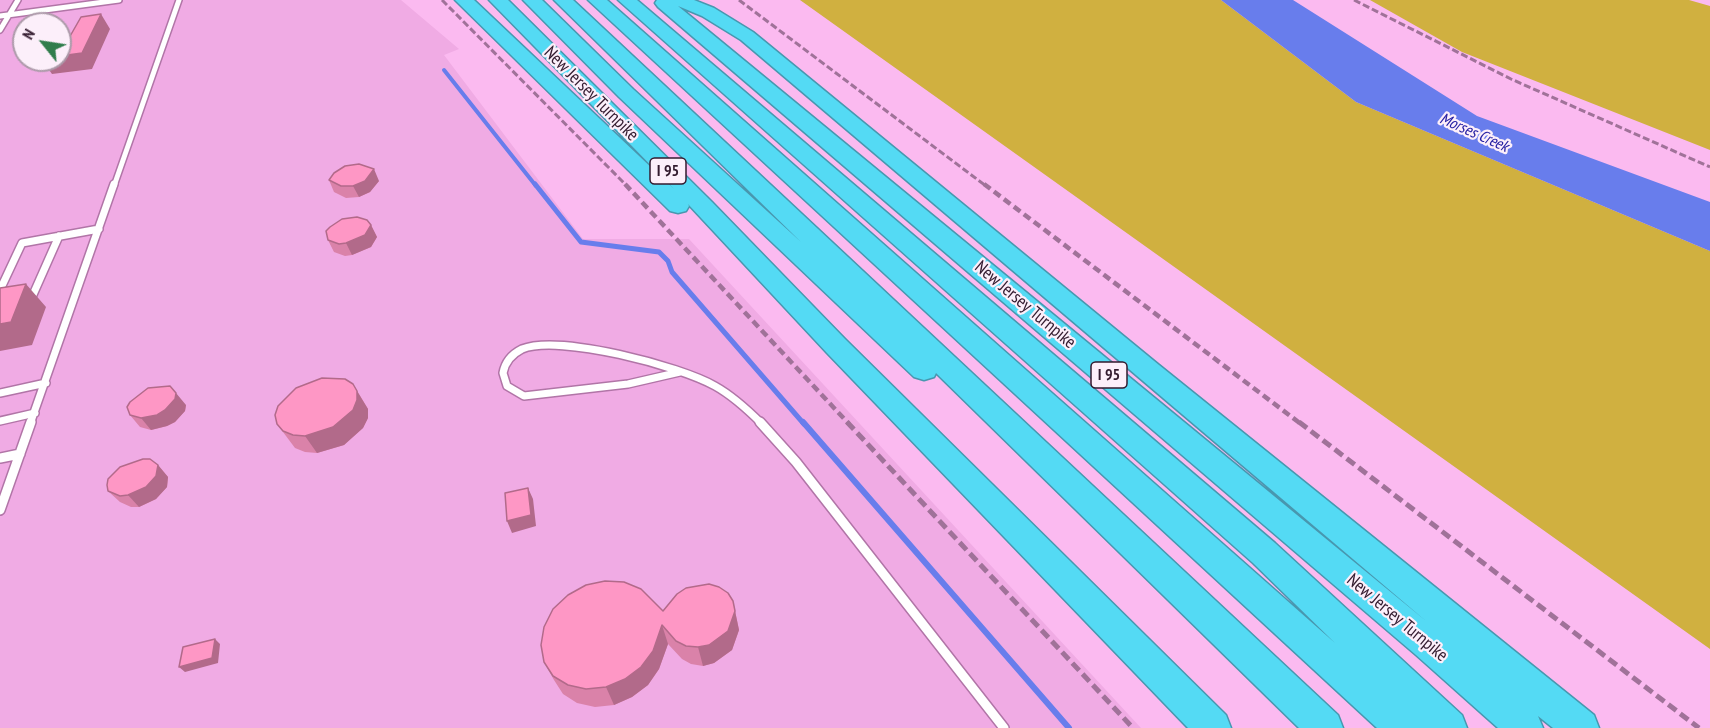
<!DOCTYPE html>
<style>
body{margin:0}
#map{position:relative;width:1710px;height:728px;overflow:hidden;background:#fbbaf0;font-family:"PT Sans Narrow",sans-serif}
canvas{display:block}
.north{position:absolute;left:12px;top:12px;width:60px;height:60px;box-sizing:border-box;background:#fceffa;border:2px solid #ac9aa9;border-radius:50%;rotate:300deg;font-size:16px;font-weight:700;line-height:24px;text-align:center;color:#331b2f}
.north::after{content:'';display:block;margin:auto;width:21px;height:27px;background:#307d4c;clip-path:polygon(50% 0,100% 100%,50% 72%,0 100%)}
</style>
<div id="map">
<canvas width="1710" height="728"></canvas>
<div class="north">N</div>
</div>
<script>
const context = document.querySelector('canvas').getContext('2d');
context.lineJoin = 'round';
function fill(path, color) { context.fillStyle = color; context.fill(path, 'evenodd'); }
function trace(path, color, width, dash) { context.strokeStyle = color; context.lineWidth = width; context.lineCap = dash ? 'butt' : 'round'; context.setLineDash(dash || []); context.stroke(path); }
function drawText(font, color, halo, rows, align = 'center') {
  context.font = font + ' "PT Sans Narrow",sans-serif'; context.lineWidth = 4.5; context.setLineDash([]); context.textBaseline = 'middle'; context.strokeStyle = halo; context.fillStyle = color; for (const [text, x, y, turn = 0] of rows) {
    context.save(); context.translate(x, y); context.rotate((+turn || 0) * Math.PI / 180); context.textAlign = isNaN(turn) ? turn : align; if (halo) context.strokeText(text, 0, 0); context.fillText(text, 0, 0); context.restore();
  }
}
const built = new Path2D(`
 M0,0H401L459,49L444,55L583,239H689L1141,728H0ZM24,24H60V60H24Z`);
const green = new Path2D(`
 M800,0H1221L1356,102L1710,251V649Z
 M1370,0H1689L1710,6V150L1462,52Z`);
const water = new Path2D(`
 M1221,0H1293L1477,116L1710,202V251L1356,102Z`);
const streamFar2 = new Path2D(`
 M444,70L536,186`);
const streamFar1 = new Path2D(`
 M535,184L581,242L659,252L668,261L672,272L804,424`);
const stream = new Path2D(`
 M803,422L1069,728`);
const serviceFar2 = new Path2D(`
 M0,16L119,0
 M0,30L18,0
 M114,186L179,0`);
const serviceFar1 = new Path2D(`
 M5,293L0,290L22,243L99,229
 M27,297H32L59,236
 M680,372L628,384L524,396L507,386L503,373C505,362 512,354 522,349C559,334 680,366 715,386C733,396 748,410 762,424
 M0,393L46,383
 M0,421L35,413
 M30,424L114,184`);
const service = new Path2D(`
 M760,422L796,462L1004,728
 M0,458L20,454
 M0,510L31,422`);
const motorway = new Path2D(`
 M455,0H474L674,189L489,0H508L712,202L845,339L1226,715L1231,728H1188L827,353L688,204L689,206L686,211L678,213L670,211Z
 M523,0H542L633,89L801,242L554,0H573L1338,715L1343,728H1299L936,373L934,377L924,380L914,377L619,97Z
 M588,0H607L1335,643L1253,563L618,0H637L1275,543L1462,715L1467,728H1377Z
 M657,0H694L714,8L753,32L1159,365L1594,715L1599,728H1553L1538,716L1543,728H1498L1416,655L658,7L655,3ZM678,6L702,16L741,40L1426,621Z`);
const railFar2 = new Path2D(`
 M442,0L627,186
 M739,0L986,186
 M1354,0L1511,79L1710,167`);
const railFar1 = new Path2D(`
 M625,184L849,424
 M984,184L1301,424`);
const rail = new Path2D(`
 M847,422L1133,728
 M1299,422L1699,728`);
const wall = new Path2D(`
 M329,180L379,181L370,192L359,197L346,198L334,192Z
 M371,225L377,237L371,247L352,255L345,256L334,252L328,240Z
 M353,384L368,409V418L363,428L344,445L317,453L305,452L295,448L277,424Z
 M186,405L185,411L175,422L167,426L151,430L140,427L130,415Z
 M158,465L168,477L167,487L156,499L139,507H131L120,502L108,491Z
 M733,601L739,630L732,650L714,663L703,666L691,664L682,659L668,644L659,669L648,685L632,697L614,705L595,707L577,703L563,694L554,680L544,662L663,611Z`);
const shadedWall = new Path2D(`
 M101,14L110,29L92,69L52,74L42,60H60V56Z
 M374,169L379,181L370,192L359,197L353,186Z
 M371,225L377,237L371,247L352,255L346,243Z
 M26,284L46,307L32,345L0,351V324Z
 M357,391L368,409V418L363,428L344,445L317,453L305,436Z
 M176,393L186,405L185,411L175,422L167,426L151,430L141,418Z
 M158,465L168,477L167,487L156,499L139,507L128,495Z
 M528,488L533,499L536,526L512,533L507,521Z
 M735,611L739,630L732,650L714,663L703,666L698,647Z
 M662,625L668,644L659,669L648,685L632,697L614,705L606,687Z
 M215,639L220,644L218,663L185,672L179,667Z`);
const building = new Path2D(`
 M101,14L82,53L60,56V40L69,38L81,17Z
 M359,164L374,169L365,181L353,186H341L329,180L334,173L345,166Z
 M357,217L367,220L371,225L365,235L346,243L339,244L328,240L326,231L330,227L342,219Z
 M26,284L11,322L0,324V288Z
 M322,378L345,379L353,384L357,391V400L353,410L333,427L305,436L293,435L283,431L277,424L275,415L278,406L296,388Z
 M170,386L176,393L175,399L165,410L157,415L141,418L130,415L127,407L130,402L148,388Z
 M143,459H150L158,465L156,476L146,487L128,495L120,496L108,491L107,485L108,479L120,467Z
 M528,488L531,515L507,521L505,493Z
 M605,581L624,582L641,589L663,611L677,594L686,588L709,584L719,587L728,593L733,601L735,611L728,631L709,645L698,647L686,646L676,641L662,625L653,651L641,667L625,679L606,687L586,689L568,685L553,676L544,662L541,645L544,627L553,609L568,595L586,585Z
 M215,639L212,658L179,667L183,647Z`);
const farWaternames = [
 ["Morses Creek",1474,133,24]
];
const shields = [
 [668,171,36],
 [1109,375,36]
];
const shieldNames = [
 ["I 95",668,171],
 ["I 95",1109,375]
];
const streetNames = [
 ["New Jersey Turnpike",591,94,45],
 ["New Jersey Turnpike",1025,305,40],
 ["New Jersey Turnpike",1397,618,40]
];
fill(built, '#f0abe4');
fill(green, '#d0b040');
fill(water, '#687dec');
trace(streamFar2, '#687dec', 4);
trace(streamFar1, '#687dec', 5);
trace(stream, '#687dec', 6);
trace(serviceFar2, '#b175a7', 8);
trace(serviceFar1, '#b175a7', 10);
trace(service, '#b175a7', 12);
trace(motorway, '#4897af', 3);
trace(serviceFar2, '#fff', 5);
trace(serviceFar1, '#fff', 7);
trace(service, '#fff', 9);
fill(motorway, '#54daf4');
trace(railFar2, '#a07299', 3, [7, 3]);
trace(railFar1, '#a07299', 4.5, [8, 4.5]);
trace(rail, '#a07299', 5, [10, 5]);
fill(wall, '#da82a9');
fill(shadedWall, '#b26a8a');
fill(building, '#fe97c5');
trace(building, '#b26a8a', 1.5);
drawText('italic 16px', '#2620a3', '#fceffa', farWaternames);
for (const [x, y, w] of shields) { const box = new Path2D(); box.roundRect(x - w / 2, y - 13, w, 26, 4.5); context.fillStyle = '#fceffa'; context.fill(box); trace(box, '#331b2f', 1.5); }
drawText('bold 16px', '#331b2f', null, shieldNames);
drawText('18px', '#331b2f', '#fceffa', streetNames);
</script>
